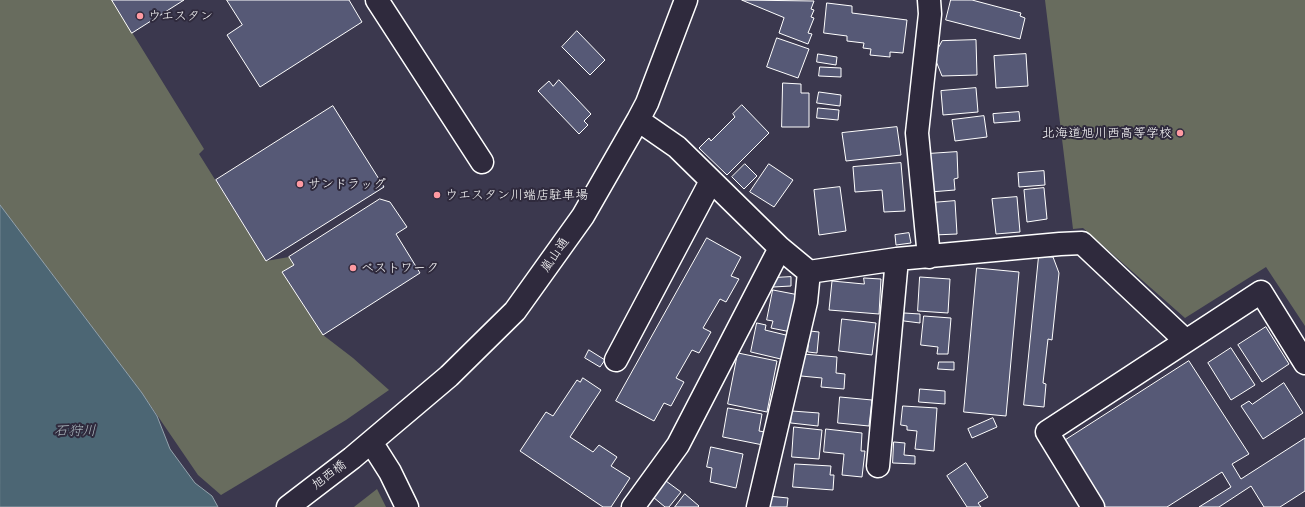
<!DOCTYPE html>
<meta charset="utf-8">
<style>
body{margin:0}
canvas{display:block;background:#3b384e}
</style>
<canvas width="1305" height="507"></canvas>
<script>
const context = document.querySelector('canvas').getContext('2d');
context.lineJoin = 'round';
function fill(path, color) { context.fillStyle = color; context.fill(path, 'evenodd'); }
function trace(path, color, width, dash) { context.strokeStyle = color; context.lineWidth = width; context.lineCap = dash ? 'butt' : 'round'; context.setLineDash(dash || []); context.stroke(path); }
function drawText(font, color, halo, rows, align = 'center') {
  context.font = font + ' "Comic Neue","Klee One",sans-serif'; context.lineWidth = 4; context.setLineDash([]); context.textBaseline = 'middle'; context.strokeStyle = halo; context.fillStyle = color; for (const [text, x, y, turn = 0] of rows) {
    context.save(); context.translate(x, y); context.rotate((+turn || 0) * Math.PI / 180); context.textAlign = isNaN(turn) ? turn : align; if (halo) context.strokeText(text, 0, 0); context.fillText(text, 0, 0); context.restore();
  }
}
const green = new Path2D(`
 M0,0H112L204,149L199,154L266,261L289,257L294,265L282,272L323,335L353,358L389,390L346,420L221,495L198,475L142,393L0,205Z
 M1045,0H1305V326L1266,267L1185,318L1083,228L1073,229Z
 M377,489L386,507H354Z`);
const water = new Path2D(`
 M0,205L142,393L157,416L170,449L195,483L212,496L218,507H0Z`);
const building = new Path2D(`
 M112,0H184L132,33Z
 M227,0H349L362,22L260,87L227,35L242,25Z
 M742,0L814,1L811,9L814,10L811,17L814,18L808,33L812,34L808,44L779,33L784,18Z
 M951,0H972L1021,13L1020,16L1025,18L1020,39L946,20Z
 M827,3L852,6V13L907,20L903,53L890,52V57L870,55L871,49L863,48L864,43L847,41V36L824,33Z
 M577,31L605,60L590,75L562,47Z
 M777,38L809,49L798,78L767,67Z
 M976,40L977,75L942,76L934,56L942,41Z
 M818,54L837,57L836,65L817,62Z
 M1026,54L1028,86L996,88L994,56Z
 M820,67L841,68V77L819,76Z
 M559,80L591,114L584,121L588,125L579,134L538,91L549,81L553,86Z
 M783,83L801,84V93H809V127H782Z
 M976,88L978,112L943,115L941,91Z
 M819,92L841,95L840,106L817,103Z
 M742,105L769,133L727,175L699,148L709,138L711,141L735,117L733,114Z
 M333,106L384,187L266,261L216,180Z
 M818,108L839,110L838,120L817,118Z
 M1019,112L1020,121L994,123L993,114Z
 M984,116L987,137L955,141L952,120Z
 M897,127L901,155L846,161L842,133Z
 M957,152L958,178L954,179L955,190L930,192L927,154Z
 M901,163L905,211L884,212L882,190L855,192L853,167Z
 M745,164L757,176L744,189L732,177Z
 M769,164L793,180L774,207L750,192Z
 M1044,171L1045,185L1019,187L1018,173Z
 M840,187L846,231L819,235L814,190Z
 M1044,188L1047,219L1027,222L1024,190Z
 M1017,197L1020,232L996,234L992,199Z
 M380,199L390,202L407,227L396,234L420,273L323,335L282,272L294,265L289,257Z
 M955,201L957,234L934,235L931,203Z
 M909,233L911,243L896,245L895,235Z
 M707,238L741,257L731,276L739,279L726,302L720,299L703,328L711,332L699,353L692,350L676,378L684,382L671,406L664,403L654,421L616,401Z
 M1039,256L1053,257L1059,273L1052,340L1048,339L1043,383L1046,384L1044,407L1024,405Z
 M977,268L1019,272L1006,416L964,412Z
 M791,277V286L773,287V278Z
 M920,277L950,279L948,313L918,311Z
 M864,278L881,279L879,314L829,310L832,281L864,284Z
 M773,290L799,295L791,332L771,328L773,321L767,320Z
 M904,313L920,314V323L904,321Z
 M924,316L951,318L948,354H937L938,347L921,345Z
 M842,319L876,323L872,355L839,351Z
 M757,323L766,325L765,330L790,336L785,360L751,352Z
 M1266,327L1289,364L1262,382L1238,345Z
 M810,331L819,332L817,353L808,352Z
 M1231,348L1255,385L1231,400L1208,363Z
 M589,350L605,360L600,367L585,358Z
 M738,353L777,361L767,412L728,404Z
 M803,354L837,357L836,373L845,374L844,389L821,387L822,378L801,376Z
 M1189,361L1249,454L1232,464L1241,479L1305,438V491L1280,507H1264L1251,486L1219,507H1199L1231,487L1222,472L1167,507H1102L1061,443Z
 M939,362H954V370L938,369Z
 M583,378L601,390L570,437L593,452L599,445L617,457L611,466L630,478L611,507H603L520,451L546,412L553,416L577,380L580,382Z
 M1284,383L1303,413L1263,439L1241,406L1249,401L1252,404Z
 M920,389L945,391V404L919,402Z
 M840,397L872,400L869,426L838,423Z
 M903,406L937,408L934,451L915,449L917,431L907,430V426L901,425Z
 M728,408L762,414L759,431L765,432L763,445L723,437Z
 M792,411L819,413L818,426L791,423Z
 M993,418L997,427L972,438L968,429Z
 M794,427L822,430L819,459L792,457Z
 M826,429L862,433L861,451H865L862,477L842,475L844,454L824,452Z
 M894,442L905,443L904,455L915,456V464L893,463Z
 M711,447L743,454L736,488L710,482L712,468L707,467Z
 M966,463L988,497L978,503L981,507H967L947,476Z
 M795,464L831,466L830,475H834L833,490L793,487Z
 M666,481L681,492L669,507H665L653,497Z
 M685,494L699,506L698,507H675Z
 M768,496L788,498L787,507H767Z`);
const minor = new Path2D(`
 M377,0L482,162
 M929,0L930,14L917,133L929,257
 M638,120L677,147L780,248L809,272L897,259L1060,244L1082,243L1186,341
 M616,360L711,181
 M371,442L390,472L407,507
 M878,466L897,259
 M288,507L352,458L449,376L515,311L583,216L638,120L647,103L686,0
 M633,507L678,445L780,248
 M758,507L806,302L809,272
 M1093,507L1047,432L1261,292L1305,363`);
const markers = [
 [140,16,4,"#ff9aa2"],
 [1180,133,4,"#ff9aa2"],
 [300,184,4,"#ff9aa2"],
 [437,195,4,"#ff9aa2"],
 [353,268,4,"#ff9aa2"]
];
const poiNames = [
 ["ウエスタン",148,16],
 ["北海道旭川西高等学校",1172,133,"right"],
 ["サンドラッグ",308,184],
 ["ウエスタン川端店駐車場",445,195],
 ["ベストワーク",361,268]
];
const streetNames = [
 ["嵐山通",555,255,-55],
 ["旭西橋",329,475,-37]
];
const waterNames = [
 ["石狩川",75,431]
];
fill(green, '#686c5e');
fill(water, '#4c6674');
trace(water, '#94a3ac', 1);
fill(building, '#565976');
trace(building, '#fff', 1);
trace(minor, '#fff', 25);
trace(minor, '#2f2a3d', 22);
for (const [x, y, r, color] of markers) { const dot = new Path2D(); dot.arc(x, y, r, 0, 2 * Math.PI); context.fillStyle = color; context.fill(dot); trace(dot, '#2f2a3d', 1.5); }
drawText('13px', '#fff', '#2f2a3d', poiNames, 'left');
drawText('13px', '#fff', '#2f2a3d', streetNames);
drawText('italic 14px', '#aebac0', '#2f2a3d', waterNames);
</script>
